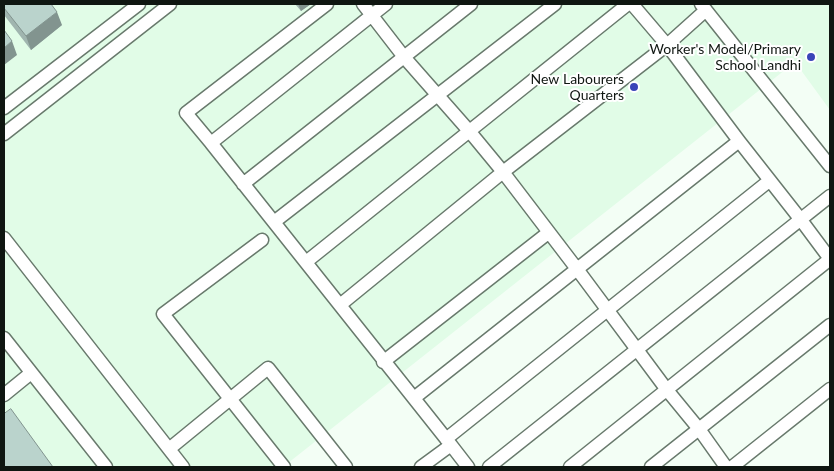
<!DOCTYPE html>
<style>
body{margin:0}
#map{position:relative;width:834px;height:471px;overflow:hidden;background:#f3fef5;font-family:Lato,sans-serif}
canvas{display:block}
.frame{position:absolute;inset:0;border:5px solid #0f1611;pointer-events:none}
</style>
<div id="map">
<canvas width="834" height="471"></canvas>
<div class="frame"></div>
</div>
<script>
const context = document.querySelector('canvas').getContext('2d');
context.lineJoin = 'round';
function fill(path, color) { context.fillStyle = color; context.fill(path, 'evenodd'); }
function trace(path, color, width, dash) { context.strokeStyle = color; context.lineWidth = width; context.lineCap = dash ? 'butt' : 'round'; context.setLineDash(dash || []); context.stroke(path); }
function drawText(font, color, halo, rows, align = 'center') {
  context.font = font + ' Lato,sans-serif'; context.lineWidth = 4; context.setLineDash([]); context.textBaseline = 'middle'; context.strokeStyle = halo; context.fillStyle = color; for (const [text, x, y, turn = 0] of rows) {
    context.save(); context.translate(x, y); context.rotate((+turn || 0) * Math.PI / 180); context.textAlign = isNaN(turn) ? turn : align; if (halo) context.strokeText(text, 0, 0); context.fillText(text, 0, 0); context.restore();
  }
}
const built = new Path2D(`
 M4,4H830V110L795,62L283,467H4Z`);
const minor = new Path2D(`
 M327,4L186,113L211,143L451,445
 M363,4L404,57L470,132L503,172L577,269L667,390L699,429L726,467
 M632,4L667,45L739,141L801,220L830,259
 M701,4L830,166
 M4,108L139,4
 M4,134L170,4
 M211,143L386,4
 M243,184L471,4
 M274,222L555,4
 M4,238L183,467
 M262,240L163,314L284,467
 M306,262L628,4
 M340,305L503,172L667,45L706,10
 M4,338L106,467
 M383,362L548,233
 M4,395L31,373
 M414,398L739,141
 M446,439L769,181
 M169,449L268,368L346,467
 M421,467L451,445L468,467
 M489,467L830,196
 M570,467L830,259
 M651,467L830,325
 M732,467L830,389`);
const wall = new Path2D(`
 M4,4L62,25L31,50L4,15Z
 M295,4H311L301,11Z`);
const shadedWall = new Path2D(`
 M298,4H311L301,11Z
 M57,12L62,25L31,50L26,36Z
 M12,41L17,55L4,65V48Z`);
const building = new Path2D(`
 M4,4H51L57,12L26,36L4,8Z
 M4,30L12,41L4,48Z
 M11,409L53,467H4V414Z`);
const markers = [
 [811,57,5,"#3a44b8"],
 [634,87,5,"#3a44b8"]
];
const poiNames = [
 ["Worker's Model/Primary",801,49],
 ["School Landhi",801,65],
 ["New Labourers",624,79],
 ["Quarters",624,95]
];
fill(built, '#e1fce7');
trace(minor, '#68796c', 15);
trace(minor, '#fff', 12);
fill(wall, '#a0b5af');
fill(shadedWall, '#82948f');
fill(building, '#bad3cc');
trace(building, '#82948f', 1);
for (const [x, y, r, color] of markers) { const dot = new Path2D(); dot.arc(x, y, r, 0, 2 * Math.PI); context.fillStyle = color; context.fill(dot); trace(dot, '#fff', 2); }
drawText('14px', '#0f1611', '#fff', poiNames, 'right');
</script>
